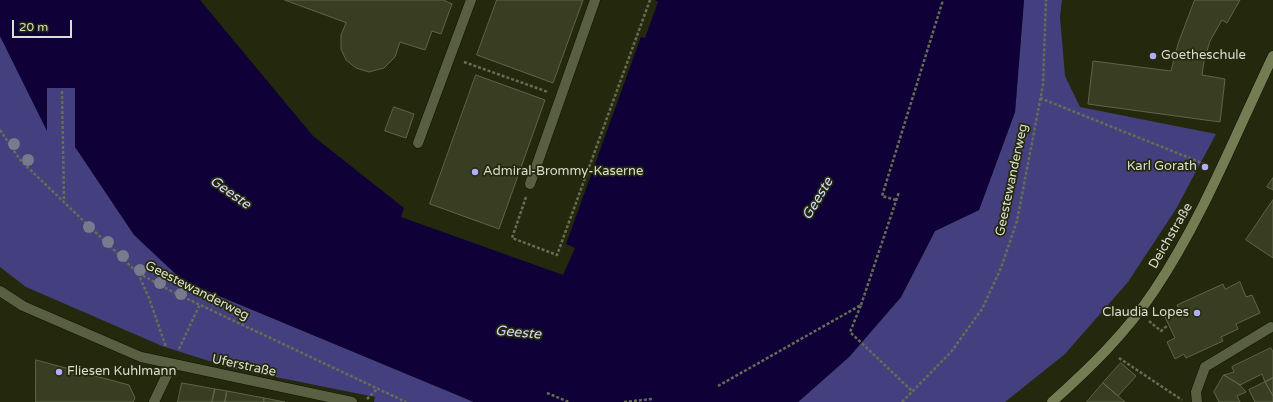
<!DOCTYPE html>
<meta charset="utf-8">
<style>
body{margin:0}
#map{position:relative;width:1273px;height:402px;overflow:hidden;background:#24290d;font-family:"Varela Round",sans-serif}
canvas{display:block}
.scale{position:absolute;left:12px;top:20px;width:60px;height:18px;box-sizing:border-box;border:2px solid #dadecd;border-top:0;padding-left:5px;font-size:12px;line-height:14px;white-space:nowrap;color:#dadecd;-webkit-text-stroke:3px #24290d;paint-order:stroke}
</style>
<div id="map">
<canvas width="1273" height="402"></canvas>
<div class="scale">20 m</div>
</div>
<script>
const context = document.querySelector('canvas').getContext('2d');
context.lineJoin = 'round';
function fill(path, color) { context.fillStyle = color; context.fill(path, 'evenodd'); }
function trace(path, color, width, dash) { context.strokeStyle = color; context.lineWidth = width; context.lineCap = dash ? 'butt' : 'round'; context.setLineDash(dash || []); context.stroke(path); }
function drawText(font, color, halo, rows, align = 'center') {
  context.font = font + ' "Varela Round",sans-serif'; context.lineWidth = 3.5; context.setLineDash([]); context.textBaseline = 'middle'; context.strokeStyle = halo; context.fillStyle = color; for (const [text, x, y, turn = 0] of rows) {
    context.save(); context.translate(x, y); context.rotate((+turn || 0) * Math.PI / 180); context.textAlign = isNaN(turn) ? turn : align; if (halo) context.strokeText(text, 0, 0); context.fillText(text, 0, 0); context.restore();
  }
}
const green = new Path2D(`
 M1024,0H1062L1060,17L1065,76L1080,107L1216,134L1176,209L1128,282L1065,354L1005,402H798L849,357L901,297L935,231L979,210L1015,112Z
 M0,36L47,130V88H75V147L183,281L474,402H374L375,397L231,368L162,346L26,287L0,267Z`);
const water = new Path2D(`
 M0,0H200L313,136L404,208L401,217L563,275L575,248L566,244L641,37L645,38L658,2L655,0H1024L1015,112L979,210L935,231L901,297L849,357L798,402H474L183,281L134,235L75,147V88H47V131L0,36Z`);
const building = new Path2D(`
 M285,0H443L452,4L441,34L432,31L425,50L400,42L395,57L384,68L369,72L356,68L346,60L341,49V35L346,23Z
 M497,0H583L553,83L477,55Z
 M1195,0H1240L1227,23L1222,20L1210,41L1204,61L1202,75L1225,79L1220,122L1088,104L1093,61L1171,71L1178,44Z
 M476,75L545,100L499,229L430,204Z
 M394,107L414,114L406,138L385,131Z
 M1273,178V190L1267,187Z
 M1273,200V258L1246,240Z
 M1240,282L1246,297L1252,295L1260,313L1236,324L1238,329L1221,337L1223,341L1186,358L1184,354L1175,359L1167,342L1175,338L1164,315L1179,309L1177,305L1223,284L1225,289Z
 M1271,348L1273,352V378L1265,382L1262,374L1240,385L1224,375L1234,372L1232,367Z
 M36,360L129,385L135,398L133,402H36Z
 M1121,363L1136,376L1118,396L1103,383Z
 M1224,375L1240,385L1246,392L1237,396L1240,402H1219L1214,392Z
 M1273,378V396L1265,382Z
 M1265,382L1273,396V402H1255L1249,390Z
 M182,383L215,389L212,402H178Z
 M1103,383L1118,396L1125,402H1087Z
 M215,389L227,391L225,402H212Z
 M227,391L264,398V402H225Z
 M264,398L285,402H264Z`);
const path = new Path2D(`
 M464,62L548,92
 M62,91L64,201
 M1040,98L1207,165
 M0,130L21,161L138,273L177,294L406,402
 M526,197L512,238L557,255L650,0
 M896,200L882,196L943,0
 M138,273L149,298L166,347
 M861,305L899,192
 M1149,321L1161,331L1168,325
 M179,349L200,304
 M1119,358L1182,400
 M718,386L861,305L850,332L912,391
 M547,393L569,402
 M367,399L377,389
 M624,402L652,399
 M902,402L951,352L982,309L1001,268L1017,221L1043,85L1046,0`);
const service = new Path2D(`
 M418,143L471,0
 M530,184L595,0
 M1197,402L1196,392L1205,367L1271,327`);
const minor = new Path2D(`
 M0,291L23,306L141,357L352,402
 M154,402L172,364`);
const secondary = new Path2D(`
 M1052,402C1090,368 1126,333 1154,291C1203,218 1235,135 1273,56`);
const trees = [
 [14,144],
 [28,160],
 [89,227],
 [108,242],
 [123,256],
 [140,270],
 [160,283],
 [181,294]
];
const markers = [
 [1153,56,4,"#b0aefa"],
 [1205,167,4,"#b0aefa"],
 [475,172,4,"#b0aefa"],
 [1197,313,4,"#b0aefa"],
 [59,372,4,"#b0aefa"]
];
const poiNames = [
 ["Goetheschule",1161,56],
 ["Karl Gorath",1197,167,"right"],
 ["Admiral-Brommy-Kaserne",483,172],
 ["Claudia Lopes",1189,313,"right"],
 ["Fliesen Kuhlmann",67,372]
];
const streetNames = [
 ["Geestewanderweg",1012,180,-78],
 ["Deichstraße",1171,236,-60],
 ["Geestewanderweg",197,291,27],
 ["Uferstraße",244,366,12]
];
const waterNames = [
 ["Geeste",230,193,35],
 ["Geeste",818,199,-59],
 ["Geeste",518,333,5]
];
fill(green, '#443f7e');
fill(water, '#0f0038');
fill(building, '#393e23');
trace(building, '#5f6548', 1);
trace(service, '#0d1100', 11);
trace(minor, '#0d1100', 11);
trace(secondary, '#0d1100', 11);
trace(path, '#676c54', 2.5, [3, 2]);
trace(service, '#596042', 10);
trace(minor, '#596042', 10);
trace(secondary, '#737c52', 10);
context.fillStyle = '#787a8d';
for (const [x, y] of trees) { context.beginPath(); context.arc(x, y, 6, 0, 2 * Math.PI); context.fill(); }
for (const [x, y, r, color] of markers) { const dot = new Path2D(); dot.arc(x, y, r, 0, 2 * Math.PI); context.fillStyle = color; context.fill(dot); trace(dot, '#24290d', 1.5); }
drawText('13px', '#dadecd', '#24290d', poiNames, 'left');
drawText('13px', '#dadecd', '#24290d', streetNames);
drawText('italic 14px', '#d6d7fe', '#24290d', waterNames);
</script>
